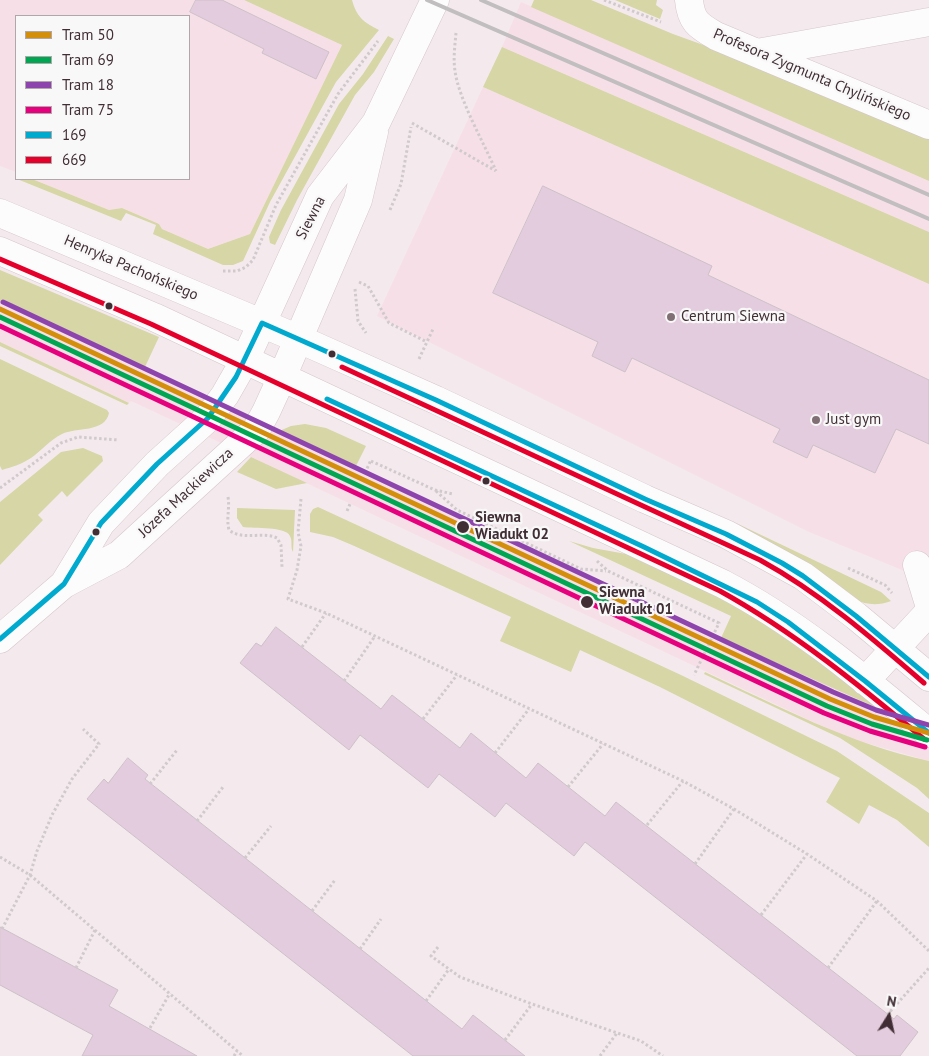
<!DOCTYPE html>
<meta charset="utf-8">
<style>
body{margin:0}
#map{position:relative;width:929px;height:1056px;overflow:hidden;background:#f4eaed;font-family:"PT Sans",sans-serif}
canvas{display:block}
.legend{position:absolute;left:15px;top:15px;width:175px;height:165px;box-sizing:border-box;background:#f8f8f8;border:1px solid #afa7aa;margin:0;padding:6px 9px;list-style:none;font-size:15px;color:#412e35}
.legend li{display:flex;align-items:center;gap:10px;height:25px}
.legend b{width:25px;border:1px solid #afa7aa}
.north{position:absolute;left:864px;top:991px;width:50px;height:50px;-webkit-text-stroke:4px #f8f8f8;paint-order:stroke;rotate:10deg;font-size:14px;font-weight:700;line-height:20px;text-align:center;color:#412e35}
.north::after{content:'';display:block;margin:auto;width:18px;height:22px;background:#412e35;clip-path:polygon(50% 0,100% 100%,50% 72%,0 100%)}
</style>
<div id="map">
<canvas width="929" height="1056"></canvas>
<ul class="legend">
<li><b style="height:6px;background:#d38e0b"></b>Tram 50</li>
<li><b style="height:6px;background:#00a651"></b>Tram 69</li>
<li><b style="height:6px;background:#8e44ad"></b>Tram 18</li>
<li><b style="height:6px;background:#e5007d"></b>Tram 75</li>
<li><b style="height:6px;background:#00a9ce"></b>169</li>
<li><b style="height:6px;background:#e4002b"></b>669</li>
</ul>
<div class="north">N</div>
</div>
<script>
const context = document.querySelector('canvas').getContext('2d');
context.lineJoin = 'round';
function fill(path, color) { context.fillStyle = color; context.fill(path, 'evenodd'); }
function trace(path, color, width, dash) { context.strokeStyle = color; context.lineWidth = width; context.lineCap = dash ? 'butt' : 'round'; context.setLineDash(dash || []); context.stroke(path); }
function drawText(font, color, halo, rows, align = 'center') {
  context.font = font + ' "PT Sans",sans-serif'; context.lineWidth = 4.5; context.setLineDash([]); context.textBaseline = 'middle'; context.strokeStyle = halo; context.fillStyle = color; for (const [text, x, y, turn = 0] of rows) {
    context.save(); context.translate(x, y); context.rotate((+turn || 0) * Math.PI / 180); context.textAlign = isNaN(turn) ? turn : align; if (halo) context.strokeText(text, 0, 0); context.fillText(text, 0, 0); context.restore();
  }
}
const built = new Path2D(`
 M0,0H244L342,45L250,234L208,249L162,229L159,224L122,208L109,210L32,179H189V16H16V172L0,166Z
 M521,2L929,181V232L502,47Z
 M483,87L929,284V581L809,532L377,316Z
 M0,301L144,369V370L187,391L702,631L929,726V761L856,740L828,729L251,457L131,401L129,403L0,342Z`);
const green = new Path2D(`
 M244,0H352C356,16 364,23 379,30L336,82L270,202L243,261L233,265H223L153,234L156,225L126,213L121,221L17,179H32L109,210L122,208L159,224L162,229L208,249L250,234L342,45Z
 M534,0H591L673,34L742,59L929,137V181L531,7Z
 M615,0H657L656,5L663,10L660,19Z
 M388,36L394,39L374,72L355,95L297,200L275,245L270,243L269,237L281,210L339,104L363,74Z
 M502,47L929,232V284L483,87Z
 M0,270L159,337L144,369L0,301Z
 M0,342L129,403L127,405L0,346Z
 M0,359L107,410L109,413C105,433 76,427 62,434C51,439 41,451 31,458C22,464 12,467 2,470L0,466Z
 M305,424L326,428L366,446L355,468L277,432L291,426Z
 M83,448L102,456L103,461L67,497L62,491L38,515L43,520L0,565V502L61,452Z
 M251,457L307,483L276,489L237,472Z
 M318,507L681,675L837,751L929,813V847L897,820L869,805L859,824L826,802L840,778L660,687L580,650L571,672L500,641L511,617L352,545L333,537L310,532V514L313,509Z
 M237,508L295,510L293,552C290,547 293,542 290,536C286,526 254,529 243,527L237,518Z
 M736,523L881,592L891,601C877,606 867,605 854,599Z
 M569,541L593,548L637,556L676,574L753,616L799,646L882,710L721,638L731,616Z
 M705,672C778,706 850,744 929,761V799L917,788L840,738L704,674Z`);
const building = new Path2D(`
 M196,0H222L329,52L316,79L262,53L264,49L190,12Z
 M543,186L712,266L708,275L929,380V444L896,429L875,473L813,445L807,458L773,442L780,429L632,358L625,372L592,356L598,342L493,293Z
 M276,627L381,709L392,695L460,748L471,733L526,778L538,763L605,816L616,802L894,1019L897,1015L918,1032L900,1056H857L585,842L574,856L506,803L495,817L439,774L428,788L360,735L349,750L240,663L256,643L261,646Z
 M128,758L148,775L145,779L462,1029L473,1015L525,1056H413L87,799L104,779L108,783Z
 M0,927L118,990L109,1006L197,1056H82L93,1035L0,985Z`);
const path = new Path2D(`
 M604,0L661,22
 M456,33C455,45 453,58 455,71C459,100 484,143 496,171
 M412,123L496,171
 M390,210L401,184L411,127
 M223,271H237L246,267L253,260L276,205L338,94L378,41
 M359,282L368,286L389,323L427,342
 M355,289L358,321L366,333
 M419,359L433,329
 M371,461L435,490L453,494
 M365,473L371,460
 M0,488L61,443L78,437L119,440
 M436,491L457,510L581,569L606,571
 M228,497C230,509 226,518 229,530C243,541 262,531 277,538L281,545L282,567
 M301,499L298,532L301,546L297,570L288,599L326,613L683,781L734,809L807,854L877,901L929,951
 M347,511L350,504
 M597,561L608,571L719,623L694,675
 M848,568L885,585L892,593
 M302,647L326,613
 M344,681L375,636
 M423,719L457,675
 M495,753L529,709
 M150,784L177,750
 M568,787L603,744
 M197,821L223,787
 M647,825L683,781
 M0,857L30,875L243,1056
 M245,858L271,826
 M695,864L734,809
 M312,911L335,880
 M761,915L807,854
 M2,929L30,875L37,851L52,815L72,779L99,744L83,729
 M438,947L431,956L460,977L532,1004L641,1041L663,1056
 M360,949L381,919
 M76,968L95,930
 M828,968L877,901
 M426,1001L449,969
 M887,1015L929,968
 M150,1028L170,993
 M505,1040L532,1004
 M234,1056L237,1051
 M600,1056L617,1033`);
const minor = new Path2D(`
 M689,0C691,22 699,26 716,36L929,125
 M757,53L929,22
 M0,213L299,339L436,400L645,499L726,534L803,576L856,616L929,677
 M0,251L154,317L723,584C798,623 864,679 929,733
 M917,565L929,604
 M64,584L101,523L157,464L208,418L225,395L245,360L320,196L376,123L435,0
 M0,639L64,584L119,555L256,430L266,412L282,377L358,200L374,132
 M865,681L929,612`);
const rail = new Path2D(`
 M427,0L929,219
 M481,0L929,195`);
const bus1 = new Path2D(`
 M327,399L644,547L757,602L788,622L865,681L929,733
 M0,639L64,584L101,523L157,464L208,418L236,377L262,323L436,400L645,499L726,534L782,563L803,576L856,616L929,677`);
const bus2 = new Path2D(`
 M0,259L151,324L720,591C794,632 859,685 924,739
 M342,367L760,560C820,593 872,638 924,683`);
const tram1 = new Path2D(`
 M0,309L830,699L874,717L929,733`);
const tram2 = new Path2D(`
 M0,317L827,706L872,724L927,740`);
const tram3 = new Path2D(`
 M3,302L833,692L876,710L929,725`);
const tram4 = new Path2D(`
 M0,326L824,713L870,731L925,747`);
const markers = [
 [109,306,4.5,"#412e35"],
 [671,317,5,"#807075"],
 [332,354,4.5,"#412e35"],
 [816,420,5,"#807075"],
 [486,481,4.5,"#412e35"],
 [463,527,7,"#412e35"],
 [96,532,4.5,"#412e35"],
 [587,602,7,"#412e35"]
];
const streetNames = [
 ["Profesora Zygmunta Chylińskiego",812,75,23],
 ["Siewna",311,218,-63],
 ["Henryka Pachońskiego",131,268,23],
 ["Józefa Mackiewicza",186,493,-43]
];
const poiNames = [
 ["Centrum Siewna",681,317],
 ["Just gym",826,420]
];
const stopNames = [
 ["Siewna",475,518],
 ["Wiadukt 02",475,535],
 ["Siewna",599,593],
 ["Wiadukt 01",599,610]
];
fill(built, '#f7dfe8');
fill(green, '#d6d6a6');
fill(building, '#e3ccdd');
trace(building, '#cdc1c8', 1);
trace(minor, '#d4c6cb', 29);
trace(path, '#d0cacc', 3, [2.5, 2.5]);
trace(minor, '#fdfcfc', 28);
trace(rail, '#c1bebf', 4);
trace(bus1, '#00a9ce', 5);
trace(bus2, '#e4002b', 5);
trace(tram1, '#d38e0b', 5);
trace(tram2, '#00a651', 5);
trace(tram3, '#8e44ad', 5);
trace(tram4, '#e5007d', 5);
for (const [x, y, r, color] of markers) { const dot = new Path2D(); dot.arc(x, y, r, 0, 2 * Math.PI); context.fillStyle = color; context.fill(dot); trace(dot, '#f8f8f8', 2); }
drawText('15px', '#412e35', '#f8f8f8', streetNames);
drawText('15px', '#412e35', '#f8f8f8', poiNames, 'left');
drawText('bold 15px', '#412e35', '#f8f8f8', stopNames, 'left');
</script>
